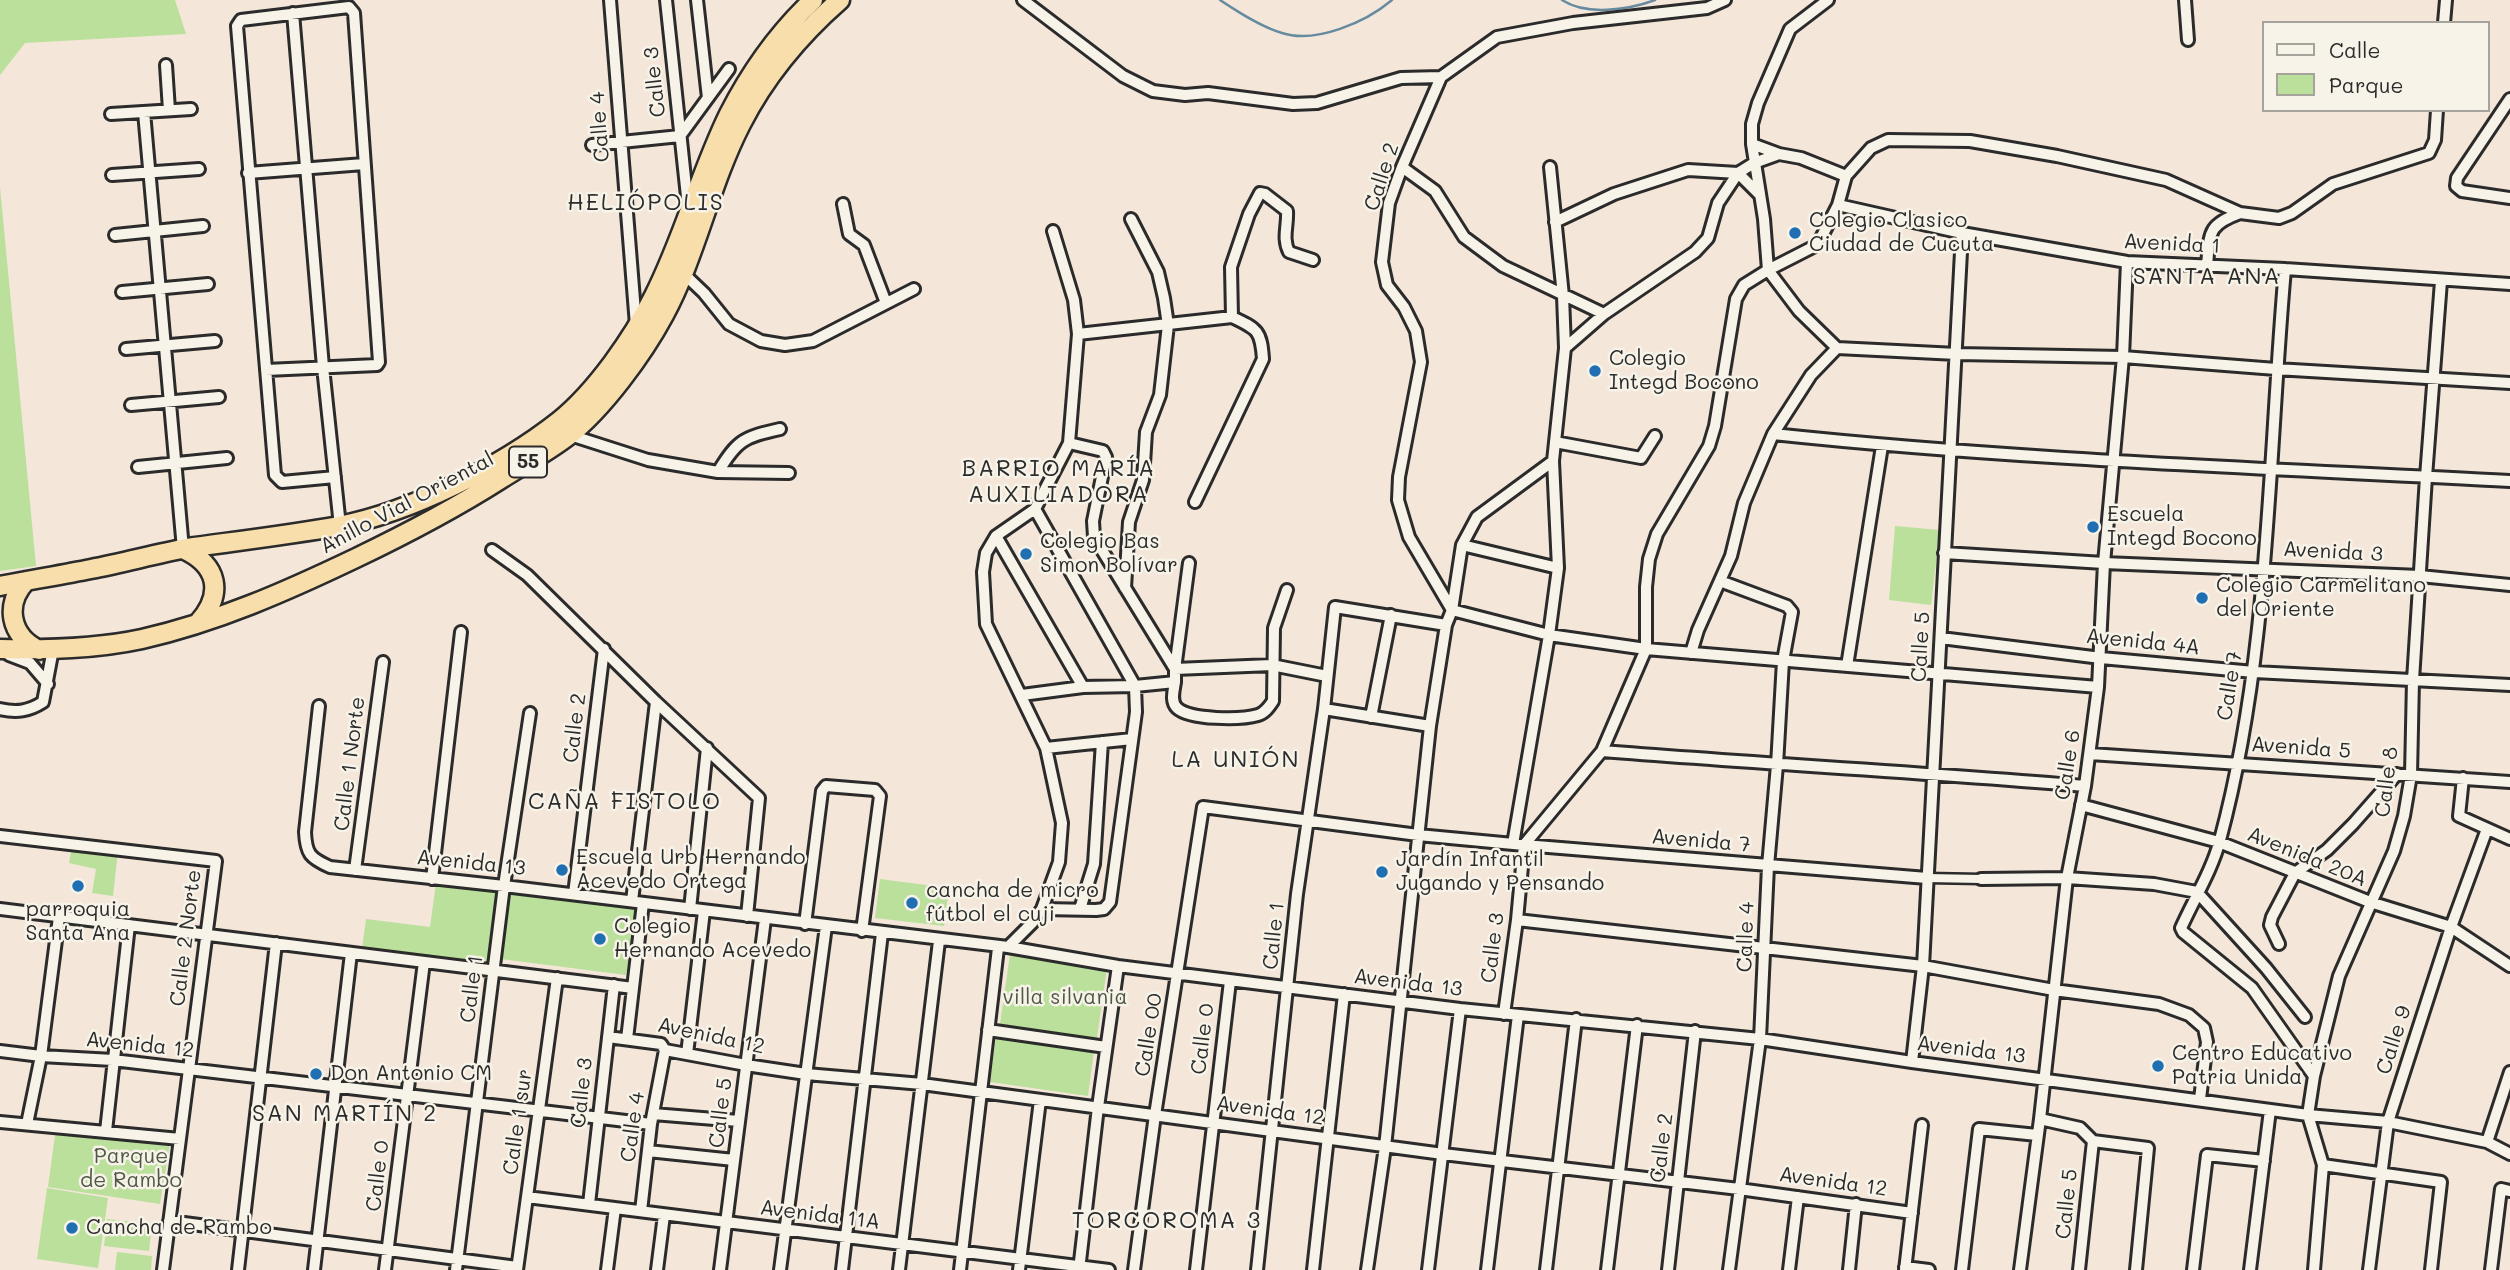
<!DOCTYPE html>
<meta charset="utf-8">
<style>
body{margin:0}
#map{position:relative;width:2510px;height:1270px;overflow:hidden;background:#f4e6d9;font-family:Mali,sans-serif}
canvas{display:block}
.legend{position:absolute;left:2262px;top:21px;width:228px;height:91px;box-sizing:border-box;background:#f7f3e8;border:2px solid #a5a39c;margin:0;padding:9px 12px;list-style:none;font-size:21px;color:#2b2b2b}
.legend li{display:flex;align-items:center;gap:14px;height:35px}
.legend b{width:35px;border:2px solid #a5a39c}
</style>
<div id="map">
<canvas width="2510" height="1270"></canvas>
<ul class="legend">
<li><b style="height:9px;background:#f7f3e8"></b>Calle</li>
<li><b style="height:19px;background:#bae09b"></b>Parque</li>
</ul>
</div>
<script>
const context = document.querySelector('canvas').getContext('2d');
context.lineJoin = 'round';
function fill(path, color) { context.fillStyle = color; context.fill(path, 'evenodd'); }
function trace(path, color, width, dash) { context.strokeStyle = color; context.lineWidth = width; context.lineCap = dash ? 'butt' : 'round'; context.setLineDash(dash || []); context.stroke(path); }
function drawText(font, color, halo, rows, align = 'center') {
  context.font = font + ' Mali,sans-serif'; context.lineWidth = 5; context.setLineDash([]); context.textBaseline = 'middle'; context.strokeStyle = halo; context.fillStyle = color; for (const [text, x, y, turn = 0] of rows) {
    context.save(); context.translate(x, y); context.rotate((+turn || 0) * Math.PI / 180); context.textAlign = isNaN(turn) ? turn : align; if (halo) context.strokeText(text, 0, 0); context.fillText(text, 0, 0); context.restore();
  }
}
const green = new Path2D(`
 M0,0H175L186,34L25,43L0,75Z
 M0,187L36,566L0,571Z
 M1895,526L1940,530L1931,605L1889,600Z
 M72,847L118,851L113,896L92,893L96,869L69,863Z
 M880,879L949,888L944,926L875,918Z
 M436,883L500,890L491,965L362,949L366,919L430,927Z
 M510,891L637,903L626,975L501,959Z
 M1010,954L1107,968L1097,1038L1000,1024Z
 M996,1037L1094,1051L1088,1096L990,1082Z
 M56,1128L170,1143L160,1204L48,1187Z
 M47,1188L108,1198L98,1268L37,1259Z
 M107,1219L152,1224L149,1251L104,1246Z
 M117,1252L152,1256L151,1270H115Z`);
const stream = new Path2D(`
 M1220,0C1238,12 1261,27 1282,33C1316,44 1366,22 1392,0
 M1562,0C1586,16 1628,10 1655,0`);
const pedestrian = new Path2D(`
 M1927,878L1981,879`);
const minor = new Path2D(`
 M610,0L636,325
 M666,0L688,206
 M697,0L708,98
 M1023,0L1123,76L1153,91L1185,95L1208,93L1293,104L1317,103L1401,78L1441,77
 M1725,0L1707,8L1573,23L1497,37L1441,77L1402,167L1389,203L1382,262L1387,285L1404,307L1416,331L1421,362L1399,477L1398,500L1409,537L1452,610L1549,635L1646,649L2098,687
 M1828,0L1790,29L1758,103L1752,124V144L1764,219L1768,270L1799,311L1837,348L1957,354L2123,357L2276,369L2510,383
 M2185,0L2188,40
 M293,13L323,367L340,526
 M2444,23L2446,0
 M166,65L169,110
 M2510,99L2457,178L2456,186L2462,191L2510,198
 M144,112L183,549
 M111,114L191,109
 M1752,144L1779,154
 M592,145L680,136L729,69
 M1402,167L1435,191L1464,237L1503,266L1604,314
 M1550,167L1563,296L1565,348
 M248,173L364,164
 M112,175L199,169
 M843,204L849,234L864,245L886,303
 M1838,205L1962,233L2127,262L2285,269L2510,284
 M1555,222L1614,194L1688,170L1738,173L1754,163L1779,154L1801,158L1846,176
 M115,235L203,226
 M2207,266C2210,233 2207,225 2240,213
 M2285,269C2268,459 2270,654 2220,840C2212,870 2194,899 2181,928L2183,932L2252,988L2314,1076
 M682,272L704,293L729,324L761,341L785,345L813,341L914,289
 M122,292L208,284
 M1232,317L1231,267L1249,214L1260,193L1265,194L1287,211C1288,226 1282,238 1289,252L1313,260
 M1078,334L1232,317C1258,329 1261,331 1263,359L1195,502
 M126,349L215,341
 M266,370L377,365L379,362L354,13L349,7L241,20L237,26L275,475L282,482L335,477
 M131,405L219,397
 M1773,434C2017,460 2264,468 2510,481
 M570,435L648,460L718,472L789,473
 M1555,442L1641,458L1655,436
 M1069,443L1103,451L1106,457L1093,521L1094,537L1175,669L1189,563
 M138,467L227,458
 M718,472C737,440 744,437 780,429
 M1035,509L1135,686L1136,712L1110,902L1104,909L1096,910L1042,909
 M996,536L1083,687
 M1462,545L1558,568
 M492,550L527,575L656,702L759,798L747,916
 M1944,553L2104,563L2420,576L2510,585
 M1720,581L1787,606L1792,612L1783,661L1777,765L1768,866L1760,1039L1729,1270
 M1125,588L1129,522L1143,480L1146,432L1160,395L1168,325L1164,298L1158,272L1131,219
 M1941,638L2101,658L2254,672L2510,685
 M1691,653L1698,630L1731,556L1744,503L1773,434L1811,375L1837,348
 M9,655L30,663L48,684
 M1847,666L1882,446
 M1175,682C1174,690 1170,701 1177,708C1190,720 1241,720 1258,715C1265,713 1269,707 1273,701L1274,628L1287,590
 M1022,695L1083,687L1135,686L1175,682V669L1272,665L1327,676
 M319,706L305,832C306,854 310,858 330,867L504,886L1008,947L1118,966L1460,1009L1760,1039L1912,1062L2308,1115L2388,1122L2487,1142L2510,1154
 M0,709C17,713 29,711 43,702L53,649
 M1324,709L1430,726
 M1371,717L1391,615
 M1046,748L1132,739
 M1602,751C1763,764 1924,772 2085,786
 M2090,754L2510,782
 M2463,778L2459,816L2510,839
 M2081,805L2219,842L2370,902L2451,927L2510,966
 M0,836L216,861L163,1270
 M1513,844L1549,635L1558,568L1553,461
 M355,870L383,662
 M432,879L461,632
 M1981,879L2067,878L2154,884L2197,892L2266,968L2305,1017
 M574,894L604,649
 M632,901L656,702
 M0,909L633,988
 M690,909L707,748
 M1080,909L1094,864L1102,742
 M1517,920L1923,966L2054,990L2159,1004L2189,1015L2204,1028L2207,1042L2200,1099
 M805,924L822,791L826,786L875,790L880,796L862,931
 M2279,944L2270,925L2272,917L2295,873L2327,850L2353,824L2397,774
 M1008,947L1032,923L1042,909L1059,862L1062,823L1046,748L986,624L983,572L986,553L996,536L1035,509L1069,443L1078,334L1074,300L1053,231
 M1504,1014L1517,920L1524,845L1602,751L1646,649V587L1649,559L1657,534L1709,446L1715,426L1736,299L1744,285L1768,270L1813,247L1821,238L1838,205L1846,176L1871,148L1888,140L1970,141L2057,156L2166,180L2240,213L2279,218L2292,213L2333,184L2429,153L2435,140L2437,110
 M988,1030L1106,1047
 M608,1037L661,1044L665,1050L746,1065L806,1074L922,1084L1443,1154L1739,1189L1912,1213
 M627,1039L643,903
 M0,1051L41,1056L113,1060L651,1124
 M687,1054L704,911
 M1912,1062L1923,966L1962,233
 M653,1114L739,1121
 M2040,1119L2080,1128L2093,1141L2148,1148L2136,1270
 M0,1122L180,1139
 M27,1124L41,1056L59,917
 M106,1131L129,925
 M2487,1142L2510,1072
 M648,1151L734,1160
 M2323,1165L2441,1182L2431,1270
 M527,1197L1109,1270
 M589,1204L614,985
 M641,1211L651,1124L665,1050
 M169,1221L517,1267
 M1905,1267L1929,1270
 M238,1270L276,943
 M314,1270L351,953
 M385,1270L424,962
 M456,1270L504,886L530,713
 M517,1270L557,978
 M607,1270L615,1208
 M657,1270L664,1215
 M720,1270L765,919
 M780,1270L826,926
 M842,1270L882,933
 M899,1270L939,941
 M960,1270L998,948
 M1019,1270L1040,1100
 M1079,1270L1098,1107L1118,966
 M1134,1270L1155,1115L1203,807L1418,835L1524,845L1927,878
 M1196,1270L1230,981
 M1257,1270L1297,894L1324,709L1335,607L1446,625
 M1313,1270L1344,994
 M1367,1270L1385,1147L1430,726L1446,625L1452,610L1462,545L1477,517L1553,461L1565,348L1604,314L1695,252L1708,238L1718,203L1738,173L1760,195
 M1428,1270L1460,1009
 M1487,1270L1518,1015
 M1546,1270L1576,1019
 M1607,1270L1637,1025
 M1668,1270L1695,1031
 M1789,1270L1798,1197
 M1849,1270L1856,1204
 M1905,1270L1922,1125
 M1962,1270L1979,1129L2037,1135
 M2020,1270L2040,1119L2067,878L2085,786L2098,687L2104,563L2123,357L2127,262
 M2079,1270L2093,1141
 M2193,1270L2207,1155L2264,1161
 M2250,1270L2270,1110
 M2314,1270L2323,1165L2308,1115L2314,1076L2339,976L2394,851L2404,816L2411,775L2413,680L2426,477L2441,281
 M2369,1270L2388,1122L2451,927L2487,829
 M2491,1270L2501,1189L2510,1191`);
const trunk = new Path2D(`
 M183,549C218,565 224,593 199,622
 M26,581C4,604 10,636 39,650
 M0,586C30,580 61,575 91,569C123,563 155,554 187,548C238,541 289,535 339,526C411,512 502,466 559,421C596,391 633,338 654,296C684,237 700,173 729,114C750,73 779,32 813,0
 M0,649C48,650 96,649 142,639C217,622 287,591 356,558C406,534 454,509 501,479C523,465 547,452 568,436C603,409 643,354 664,315C696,256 710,184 741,124C765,77 800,35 840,0`);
const markers = [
 [1795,233,7,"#1f6fb2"],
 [1595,371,7,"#1f6fb2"],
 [2093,527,7,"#1f6fb2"],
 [1026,554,7,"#1f6fb2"],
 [2202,598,7,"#1f6fb2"],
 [562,870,7,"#1f6fb2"],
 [1382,872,7,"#1f6fb2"],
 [78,886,7,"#1f6fb2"],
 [912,903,7,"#1f6fb2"],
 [600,939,7,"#1f6fb2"],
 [2158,1066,7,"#1f6fb2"],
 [316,1074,7,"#1f6fb2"],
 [72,1228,7,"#1f6fb2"]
];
const shields = [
 [528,462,38]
];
const shieldNames = [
 ["55",528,462]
];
const streetNames = [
 ["Calle 3",655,82,-96],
 ["Calle 4",600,127,-94],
 ["Calle 2",1382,177,-72],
 ["Avenida 1",2172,244,3],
 ["Anillo Vial Oriental",407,503,-28],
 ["Avenida 3",2333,552,3],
 ["Avenida 4A",2143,642,6],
 ["Calle 5",1921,647,-87],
 ["Calle 7",2230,686,-81],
 ["Calle 2",575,728,-83],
 ["Avenida 5",2301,748,4],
 ["Calle 1 Norte",350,764,-83],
 ["Calle 6",2068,765,-81],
 ["Calle 8",2387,782,-83],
 ["Avenida 7",1701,841,5],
 ["Avenida 20A",2307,857,22],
 ["Avenida 13",471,863,6],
 ["Calle 1",1274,936,-84],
 ["Calle 4",1746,937,-88],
 ["Calle 2 Norte",186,938,-83],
 ["Calle 3",1493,948,-83],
 ["Avenida 13",1408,983,7],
 ["Calle 1",472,989,-83],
 ["Calle 00",1149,1035,-81],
 ["Avenida 12",711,1036,12],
 ["Calle 0",1203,1039,-83],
 ["Calle 9",2394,1040,-72],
 ["Avenida 12",140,1045,6],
 ["Avenida 13",1971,1050,7],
 ["Calle 3",582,1093,-84],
 ["Avenida 12",1270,1111,8],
 ["Calle 5",721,1113,-83],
 ["Calle 1 sur",518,1122,-82],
 ["Calle 4",633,1127,-82],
 ["Calle 2",1662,1148,-83],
 ["Calle 0",378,1176,-83],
 ["Avenida 12",1833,1182,8],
 ["Calle 5",2067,1204,-84],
 ["Avenida 11A",820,1215,7]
];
const poiNames = [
 ["Colegio Clasico",1809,221],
 ["Ciudad de Cucuta",1809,245],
 ["Colegio",1609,359],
 ["Integd Bocono",1609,383],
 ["Escuela",2107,515],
 ["Integd Bocono",2107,539],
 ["Colegio Bas",1040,542],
 ["Simon Bolívar",1040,566],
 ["Colegio Carmelitano",2216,586],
 ["del Oriente",2216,610],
 ["Escuela Urb Hernando",576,858],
 ["Acevedo Ortega",576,882],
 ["Jardín Infantil",1396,860],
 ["Jugando y Pensando",1396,884],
 ["cancha de micro",926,891],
 ["fútbol el cuji",926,915],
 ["parroquia",78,910,"center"],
 ["Santa Ana",78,934,"center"],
 ["Colegio",614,927],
 ["Hernando Acevedo",614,951],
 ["Centro Educativo",2172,1054],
 ["Patria Unida",2172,1078],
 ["Don Antonio CM",330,1074],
 ["Cancha de Rambo",86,1228]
];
const parkNames = [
 ["villa silvania",1065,998],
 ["Parque",131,1157],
 ["de Rambo",131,1181]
];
const neighbourhoodNames = [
 ["HELIÓPOLIS",646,203],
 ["SANTA ANA",2207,277],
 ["BARRIO MARÍA",1059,469],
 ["AUXILIADORA",1059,495],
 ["LA UNIÓN",1236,760],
 ["CAÑA FISTOLO",625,802],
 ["SAN MARTÍN 2",345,1114],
 ["TORCOROMA 3",1167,1221]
];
fill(green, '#bae09b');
trace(stream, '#668ba0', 2.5);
trace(pedestrian, '#2b2b2b', 13);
trace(minor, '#2b2b2b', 16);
trace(trunk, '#2b2b2b', 23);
trace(pedestrian, '#f7f3e8', 8);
trace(minor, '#f7f3e8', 10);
trace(trunk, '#f8deab', 18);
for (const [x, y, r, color] of markers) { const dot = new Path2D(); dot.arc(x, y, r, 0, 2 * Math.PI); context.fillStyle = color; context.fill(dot); trace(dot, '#f7f3e8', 2.5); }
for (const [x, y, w] of shields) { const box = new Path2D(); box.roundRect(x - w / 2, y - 15.5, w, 31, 5); context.fillStyle = '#f7f3e8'; context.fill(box); trace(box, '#2b2b2b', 2); }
drawText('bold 19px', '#2b2b2b', null, shieldNames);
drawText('21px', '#2b2b2b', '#f7f3e8', streetNames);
drawText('21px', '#2b2b2b', '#f7f3e8', poiNames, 'left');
drawText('21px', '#4f5847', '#f7f3e8', parkNames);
context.letterSpacing = '2px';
drawText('23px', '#2b2b2b', '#f7f3e8', neighbourhoodNames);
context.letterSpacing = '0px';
</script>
